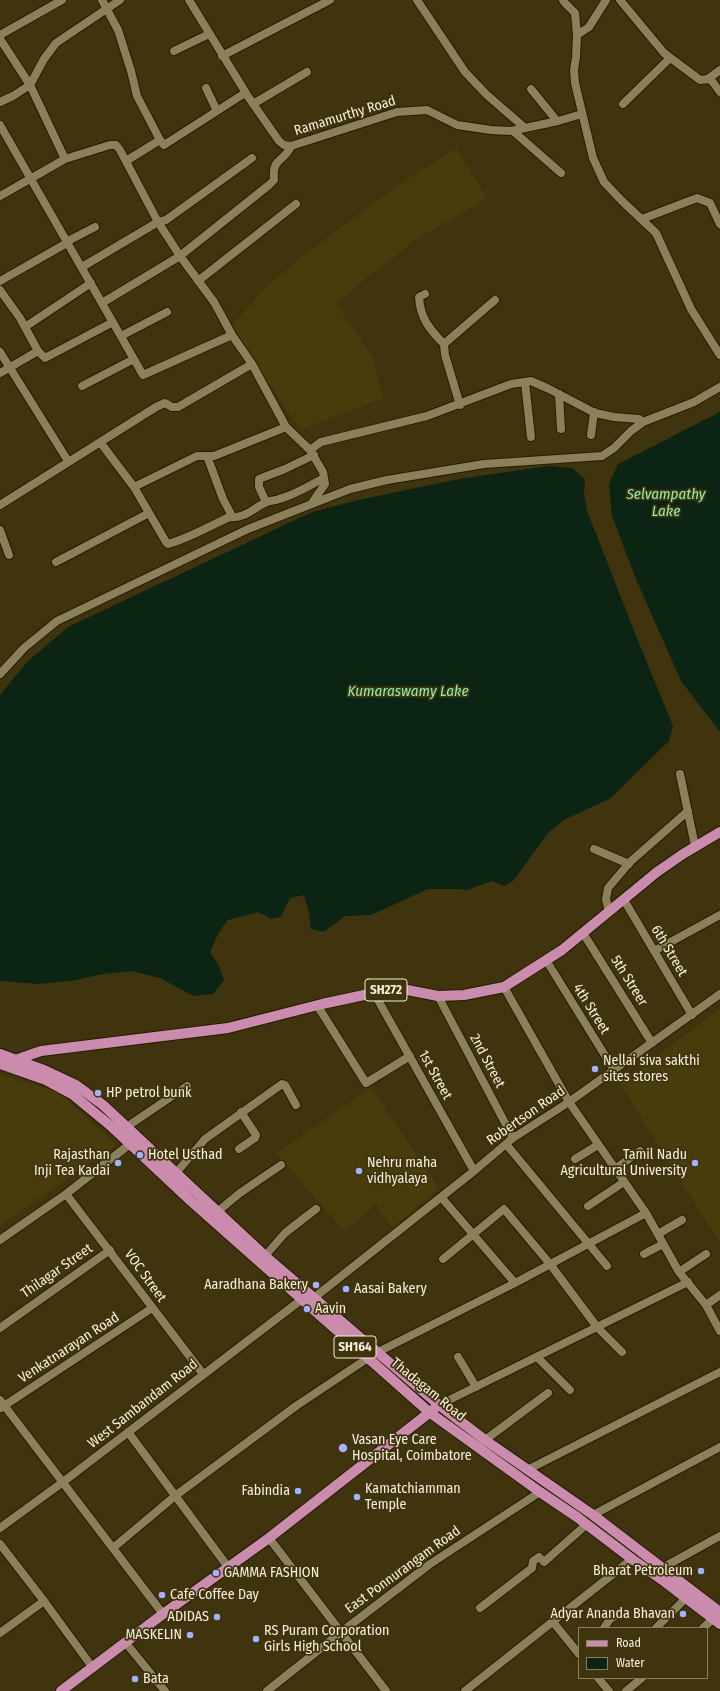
<!DOCTYPE html>
<style>
body{margin:0}
#map{position:relative;width:720px;height:1691px;overflow:hidden;background:#3f340e;font-family:"Fira Sans Condensed",sans-serif}
canvas{display:block}
.legend{position:absolute;left:578px;top:1627px;width:130px;height:52px;box-sizing:border-box;background:#3f340e;border:1px solid #887f60;margin:0;padding:5px 7px;list-style:none;font-size:12px;color:#f6f0dc}
.legend li{display:flex;align-items:center;gap:8px;height:20px}
.legend b{width:20px;border:1px solid #887f60}
</style>
<div id="map">
<canvas width="720" height="1691"></canvas>
<ul class="legend">
<li><b style="height:5px;background:#cb8bad"></b>Road</li>
<li><b style="height:11px;background:#0b2414"></b>Water</li>
</ul>
</div>
<script>
const context = document.querySelector('canvas').getContext('2d');
context.lineJoin = 'round';
function fill(path, color) { context.fillStyle = color; context.fill(path, 'evenodd'); }
function trace(path, color, width, dash) { context.strokeStyle = color; context.lineWidth = width; context.lineCap = dash ? 'butt' : 'round'; context.setLineDash(dash || []); context.stroke(path); }
function drawText(font, color, halo, rows, align = 'center') {
  context.font = font + ' "Fira Sans Condensed",sans-serif'; context.lineWidth = 3.5; context.setLineDash([]); context.textBaseline = 'middle'; context.strokeStyle = halo; context.fillStyle = color; for (const [text, x, y, turn = 0] of rows) {
    context.save(); context.translate(x, y); context.rotate((+turn || 0) * Math.PI / 180); context.textAlign = isNaN(turn) ? turn : align; if (halo) context.strokeText(text, 0, 0); context.fillText(text, 0, 0); context.restore();
  }
}
const built = new Path2D(`
 M457,148L487,199L415,240L397,255L362,281L336,304L373,358L383,398L300,430L232,326L265,287L331,234L409,178Z
 M720,1009V1243L620,1084Z
 M0,1075L58,1092L116,1145L0,1225Z
 M371,1088L439,1188L392,1228L376,1204L344,1231L276,1153Z`);
const water = new Path2D(`
 M720,412V732L681,681L636,579L612,516L609,484L618,464Z
 M548,466L572,468L585,479L584,494L587,511L639,643L673,726L669,741L611,798L564,820L549,832L513,881L504,886L492,881L467,890L456,889H428L371,915L345,916L324,932L311,929L309,913L304,895L290,898L281,917L271,919L258,912L228,920L219,932L210,952L219,966L224,980L213,994L193,996L160,978L132,971L103,974L71,981L38,984L0,981V695L27,662L68,627L312,512L363,499L459,479Z`);
const minor = new Path2D(`
 M102,0L118,30L131,71L137,96L160,140L126,161
 M189,0L249,98L279,141L284,145L291,146L397,112L427,110L457,125L491,130L511,131L558,121L582,114
 M417,0L465,72L487,95L525,128
 M563,0L565,3L575,13L577,35
 M606,0L589,27L577,35L576,57L574,70L575,83L593,158L604,182L622,201L656,233L691,309L720,355
 M620,0L664,53L700,80L708,79L712,81L720,92
 M0,35L62,0
 M0,39L30,85L65,159L110,145H116L120,150L158,222L180,256L214,302L232,335L252,364L286,427L310,450L323,472L325,484L312,503
 M174,51L209,34
 M222,56L330,0
 M708,79L720,70
 M206,88L217,111
 M531,89L557,121
 M0,102L13,96L30,85L44,59L56,43L120,0
 M253,104L307,72
 M623,104L670,58
 M0,125L143,375L232,335
 M513,131L561,173
 M160,140L164,145L245,93
 M0,196L65,159
 M642,219L697,198L710,203L720,224
 M66,242L95,227
 M82,267L158,222L166,220L252,158
 M0,281L67,243
 M198,281L296,204
 M0,290L20,318L38,351
 M425,294L419,297C420,318 430,330 444,344
 M102,303L180,256L269,185L274,180C272,156 284,163 291,146
 M25,327L91,283
 M121,336L167,312
 M0,352L68,461
 M0,373L38,351L45,358L113,322
 M525,382L531,437
 M82,386L134,359
 M559,394L561,429
 M460,405L445,355L444,344L495,300
 M591,435L594,412
 M100,442L134,487L197,456H214L286,427
 M310,450L321,442L427,416L511,384L531,381L547,388L595,413L614,417L639,419L643,422
 M134,487L166,542L168,544C190,538 211,525 232,516L223,499L207,456
 M266,502L259,487V479L285,469L314,455
 M0,505L156,407L165,403L172,407H178L252,364
 M231,517C244,519 255,507 267,502C271,500 275,501 279,499C295,495 310,485 324,478
 M0,530L9,555
 M56,562L149,513
 M0,674L24,648L57,621L248,529L350,489L387,480L484,464L602,456L614,448L631,431L643,422L694,402L720,387
 M680,774L695,846
 M594,849L629,864
 M624,900L692,1015
 M609,912L606,899L608,888L630,862L688,811
 M583,933L652,1043
 M654,951L720,915
 M546,960L614,1070
 M504,987L569,1102L646,1213L679,1272L706,1305L720,1331
 M374,993L474,1171
 M438,996L513,1138
 M317,1005L366,1083L410,1056
 M128,1126L187,1086
 M506,1144L607,1266
 M239,1149L255,1138L256,1135L241,1112
 M575,1159L598,1145
 M615,1169L640,1151
 M176,1173L205,1139L282,1084L285,1085L296,1105
 M66,1194L203,1374
 M441,1197L515,1283
 M588,1206L624,1182
 M217,1212L240,1193L281,1165
 M658,1234L682,1220
 M0,1240L66,1194L130,1144
 M644,1254L663,1244
 M265,1256L285,1233L316,1209
 M443,1259L504,1209L550,1264L597,1327L622,1352
 M679,1272L706,1254
 M706,1305L720,1295
 M0,1328L110,1250
 M378,1352L515,1283L646,1213
 M458,1357L476,1387
 M537,1357L570,1390
 M0,1400L163,1614
 M439,1405L688,1282
 M1,1408L152,1308
 M128,1432L228,1567
 M485,1440L548,1393
 M527,1470L720,1372
 M593,1515L720,1447
 M0,1528L63,1482L301,1300L315,1297L474,1171L513,1138L569,1102L720,994
 M269,1538L386,1691
 M0,1544L44,1601L93,1668
 M113,1548L175,1496L296,1406L368,1358
 M662,1568L720,1536
 M480,1608L532,1568L533,1561L539,1557L544,1562L587,1524
 M553,1622L579,1654
 M604,1628L610,1619L618,1614
 M656,1628L686,1598
 M703,1628L717,1615
 M0,1633L44,1601
 M125,1642L165,1691
 M598,1678L609,1691
 M267,1691L340,1633L430,1564L540,1492
 M465,1691L632,1559
 M626,1691L642,1678`);
const major = new Path2D(`
 M0,1054L44,1070L76,1085L103,1105L265,1256L439,1405L485,1440L593,1515L720,1612
 M17,1063L18,1059L41,1051L228,1028L322,1004L397,988L438,996L464,995L504,987L562,950L657,872L683,854L720,832
 M0,1064L46,1080L72,1094L112,1127L192,1202L429,1412L540,1492L577,1517L632,1559L665,1582L720,1624
 M61,1691L163,1614L269,1538L434,1409`);
const markers = [
 [595,1069,4,"#a1b3fd"],
 [98,1093,4,"#a1b3fd"],
 [140,1155,4,"#a1b3fd"],
 [118,1163,4,"#a1b3fd"],
 [695,1163,4,"#a1b3fd"],
 [359,1171,4,"#a1b3fd"],
 [316,1285,4,"#a1b3fd"],
 [346,1289,4,"#a1b3fd"],
 [307,1309,4,"#a1b3fd"],
 [343,1448,5,"#a1b3fd"],
 [298,1491,4,"#a1b3fd"],
 [357,1497,4,"#a1b3fd"],
 [701,1571,4,"#a1b3fd"],
 [216,1573,4,"#a1b3fd"],
 [162,1595,4,"#a1b3fd"],
 [683,1614,4,"#a1b3fd"],
 [217,1617,4,"#a1b3fd"],
 [190,1635,4,"#a1b3fd"],
 [256,1639,4,"#a1b3fd"],
 [135,1679,4,"#a1b3fd"]
];
const shields = [
 [386,990,42],
 [355,1347,42]
];
const shieldNames = [
 ["SH272",386,990],
 ["SH164",355,1347]
];
const streetNames = [
 ["Ramamurthy Road",345,116,-17],
 ["6th Street",669,951,59],
 ["5th Streer",629,981,58],
 ["4th Street",591,1009,58],
 ["2nd Street",487,1061,62],
 ["1st Street",435,1075,61],
 ["Robertson Road",526,1116,-35],
 ["Thilagar Street",57,1271,-35],
 ["VOC Street",145,1276,54],
 ["Venkatnarayan Road",69,1348,-33],
 ["Thadagam Road",428,1390,39],
 ["West Sambandam Road",143,1404,-38],
 ["East Ponnurangam Road",403,1570,-36]
];
const poiNames = [
 ["Nellai siva sakthi",603,1061],
 ["sites stores",603,1077],
 ["HP petrol bunk",106,1093],
 ["Rajasthan",110,1155,"right"],
 ["Inji Tea Kadai",110,1171,"right"],
 ["Hotel Usthad",148,1155],
 ["Tamil Nadu",687,1155,"right"],
 ["Agricultural University",687,1171,"right"],
 ["Nehru maha",367,1163],
 ["vidhyalaya",367,1179],
 ["Aaradhana Bakery",308,1285,"right"],
 ["Aasai Bakery",354,1289],
 ["Aavin",315,1309],
 ["Vasan Eye Care",352,1440],
 ["Hospital, Coimbatore",352,1456],
 ["Kamatchiamman",365,1489],
 ["Temple",365,1505],
 ["Fabindia",290,1491,"right"],
 ["Bharat Petroleum",693,1571,"right"],
 ["GAMMA FASHION",224,1573],
 ["Cafe Coffee Day",170,1595],
 ["Adyar Ananda Bhavan",675,1614,"right"],
 ["ADIDAS",209,1617,"right"],
 ["RS Puram Corporation",264,1631],
 ["Girls High School",264,1647],
 ["MASKELIN",182,1635,"right"],
 ["Bata",143,1679]
];
const waterNames = [
 ["Selvampathy",666,495],
 ["Lake",666,512],
 ["Kumaraswamy Lake",408,692]
];
fill(built, '#493c0c');
fill(water, '#0b2414');
trace(minor, '#241c01', 10);
trace(major, '#241c01', 12);
trace(minor, '#8b805a', 8);
trace(major, '#cb8bad', 10);
for (const [x, y, r, color] of markers) { const dot = new Path2D(); dot.arc(x, y, r, 0, 2 * Math.PI); context.fillStyle = color; context.fill(dot); trace(dot, '#3f340e', 1.5); }
for (const [x, y, w] of shields) { const box = new Path2D(); box.roundRect(x - w / 2, y - 11, w, 22, 3); context.fillStyle = '#3f340e'; context.fill(box); trace(box, '#f6f0dc', 1); }
drawText('bold 13px', '#f6f0dc', null, shieldNames);
drawText('14px', '#f6f0dc', '#3f340e', streetNames);
drawText('14px', '#f6f0dc', '#3f340e', poiNames, 'left');
drawText('italic 15px', '#88f2ac', '#3f340e', waterNames);
</script>
